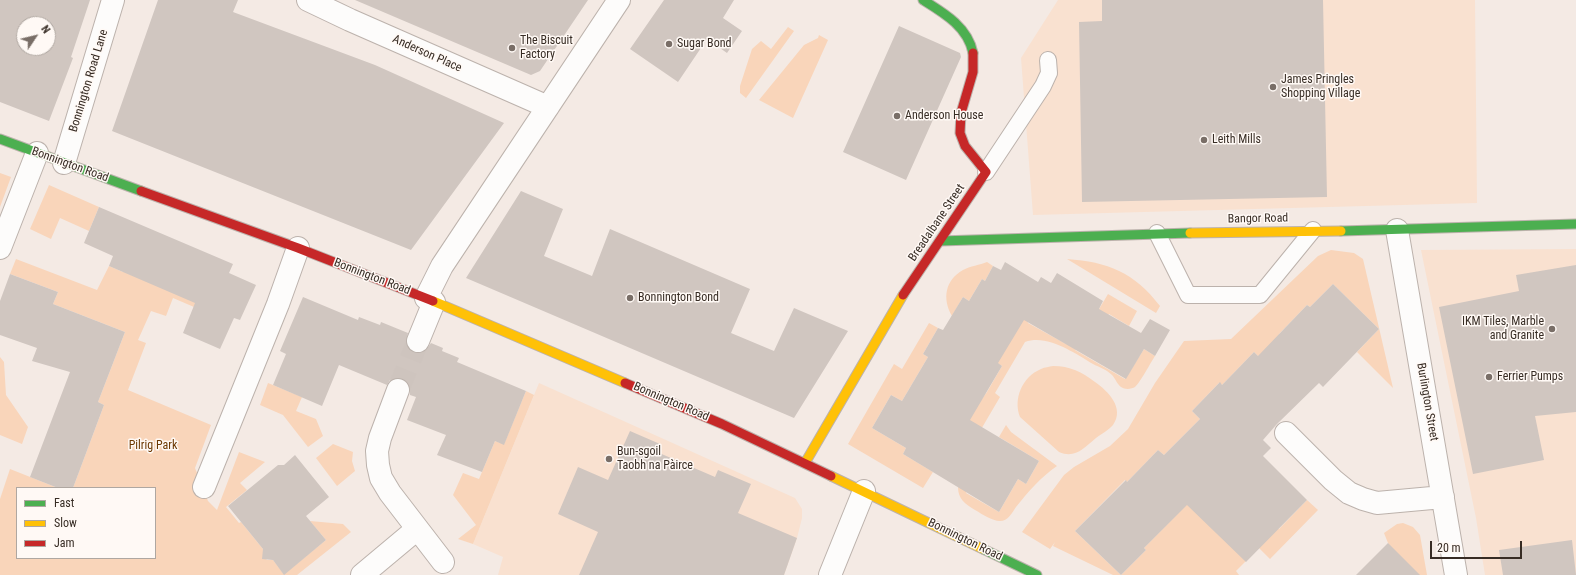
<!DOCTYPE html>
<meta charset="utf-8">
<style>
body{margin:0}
#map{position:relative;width:1576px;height:575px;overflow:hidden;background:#f4eae4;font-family:"Roboto Condensed",sans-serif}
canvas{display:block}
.legend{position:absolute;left:16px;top:487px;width:140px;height:72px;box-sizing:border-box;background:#fff9f5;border:1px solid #afa7a1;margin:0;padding:5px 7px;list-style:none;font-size:12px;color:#372c24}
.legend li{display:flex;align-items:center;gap:8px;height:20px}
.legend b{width:20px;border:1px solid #afa7a1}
.north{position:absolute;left:16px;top:16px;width:40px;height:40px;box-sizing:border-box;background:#fff9f5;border:1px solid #afa7a1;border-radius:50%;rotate:55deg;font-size:11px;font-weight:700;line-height:16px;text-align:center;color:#372c24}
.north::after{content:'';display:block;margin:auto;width:14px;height:18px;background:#796e67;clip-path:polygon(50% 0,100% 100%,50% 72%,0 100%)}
.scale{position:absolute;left:1430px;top:541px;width:92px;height:18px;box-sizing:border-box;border:2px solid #372c24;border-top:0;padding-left:5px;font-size:12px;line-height:14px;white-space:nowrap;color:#372c24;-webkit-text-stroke:3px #fff9f5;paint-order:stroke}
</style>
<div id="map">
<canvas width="1576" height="575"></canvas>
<ul class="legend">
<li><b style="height:5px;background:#4caf50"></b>Fast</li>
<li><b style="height:5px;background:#ffc107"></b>Slow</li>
<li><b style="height:5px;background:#c62828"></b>Jam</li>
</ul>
<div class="north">N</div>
<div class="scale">20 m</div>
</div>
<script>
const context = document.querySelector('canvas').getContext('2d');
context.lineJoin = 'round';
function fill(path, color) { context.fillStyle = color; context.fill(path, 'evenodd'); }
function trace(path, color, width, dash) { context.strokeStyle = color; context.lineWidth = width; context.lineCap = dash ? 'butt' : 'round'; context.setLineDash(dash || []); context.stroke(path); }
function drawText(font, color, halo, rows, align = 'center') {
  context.font = font + ' "Roboto Condensed",sans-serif'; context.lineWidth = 3; context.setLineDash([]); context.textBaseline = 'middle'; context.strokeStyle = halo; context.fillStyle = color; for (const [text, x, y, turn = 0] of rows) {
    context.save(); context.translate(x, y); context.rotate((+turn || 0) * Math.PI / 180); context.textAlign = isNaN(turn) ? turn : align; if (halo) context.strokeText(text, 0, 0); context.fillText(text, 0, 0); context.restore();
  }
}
const built = new Path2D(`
 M1058,0H1475L1477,203L1033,215L1021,58Z
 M1576,249V575H1485L1476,518L1421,250Z
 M539,383L795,498L802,509V518L797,538L784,575H498L503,557L473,544Z`);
const green = new Path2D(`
 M788,27L794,31L746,98L740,93V86L752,49L761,41L771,49Z
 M819,35L828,40L793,118L759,100L804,45L818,38Z
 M0,173L11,177L0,207Z
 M49,185L99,207L89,231L60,218L51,239L30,229Z
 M1331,250L1354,253L1363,259L1393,388L1357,352L1379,329L1333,284L1310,307L1307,305L1280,333L1263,361L1254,352L1222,385L1219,383L1192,411L1200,419L1164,455L1158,450L1127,482L1125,480L1075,531L1121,575H1113L1053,546L1055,542L1050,549L1022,532L1064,475L1074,467L1110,446L1128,429L1155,383L1184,341L1231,339L1318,256Z
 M16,259L97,290L109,266L123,272L127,262L200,294L194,307L173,298L166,316L151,311L138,340L146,343L128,390L211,425L195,468L208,501L217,510L239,452L265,462L240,483L247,490L226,507L239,523L241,522L263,549V554L267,560H273L284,574L326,540L310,521L343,524L351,532L297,575H0V499L10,469L58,488H17V558H155V488H73L104,405L98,402L125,332L53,304L58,292L10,274Z
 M1067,259C1108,262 1134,272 1160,306L1156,313Z
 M987,262L993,266L985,281L982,279L969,301L963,297L952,316C942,299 945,280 963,270C970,266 980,265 987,262Z
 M1108,294L1137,311L1129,326L1109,314L1102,326L1092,321Z
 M1027,313L1028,323L1066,344L1080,340L1075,350L1125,379L1144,349L1155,356C1151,362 1140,383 1135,387C1132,389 1125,390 1121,387C1117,384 1115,378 1112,375C1107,370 1099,367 1093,364C1074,353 1048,334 1025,342L995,393L1000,397L973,443L956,433L987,392L1002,366L991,359Z
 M929,323L938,328L923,354L928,357L902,401L891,395L872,428L906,448L903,454L933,472L923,488L848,444L894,364L902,369Z
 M0,357L4,362L6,395L28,427L22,444L0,435Z
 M1053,366C1070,366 1082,372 1095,382C1108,391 1125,408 1113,425C1109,430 1101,434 1096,438C1084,448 1075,459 1059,452L1020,417C1013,399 1022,377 1041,369C1045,367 1049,367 1053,366Z
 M268,383L302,397L296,411L316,419L323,436L308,447L283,415L260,405Z
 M526,391L534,395L473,544L458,539L476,525L453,495L463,473L479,479L495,441L504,444Z
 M1006,425L1011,432L1057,466C1041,477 1028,492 1016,507C1012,513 1008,521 1000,521C992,521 982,514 975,510C965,504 958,499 958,487L975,477L966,493L999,512L1018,479L1026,484L1039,461L999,437Z
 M333,444L353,452L352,461L355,471L337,486L316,458Z
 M1201,490L1259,509L1279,529L1307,500L1318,510L1270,559L1259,548L1236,571L1239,575H1121L1146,550L1144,548Z
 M1403,523L1413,527L1420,535L1427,575H1409L1388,543L1384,533L1397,524Z`);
const building = new Path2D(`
 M0,0H90L71,57L73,58L49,121L0,102ZM24,24H48V48H24Z
 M158,0H238L233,12L375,65L504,123L411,250L112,131Z
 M355,0H588L540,71L531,75Z
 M664,0H734L723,18L742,31L727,53L707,39L678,82L630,49Z
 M1102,0H1323L1327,197L1082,202L1079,22L1102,21Z
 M899,26L960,53L961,57L906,180L843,152Z
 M521,191L563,209L544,256L592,276L610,229L750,289L731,333L774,351L794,308L848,331L794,418L466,278Z
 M99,207L233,264L229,273L256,285L240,320L234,318L220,349L183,333L195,303L109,266L113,256L84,243Z
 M1005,262L1038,282L1041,277L1051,283L1057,273L1103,301L1099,309L1141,333L1150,319L1170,330L1155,356L1144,349L1126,379L1024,320L998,363L1002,366L970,420L1039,461L1026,484L1018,479L999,512L903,454L906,448L872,428L891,395L902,401L928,357L923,354L938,328L943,330L963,297L969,301L982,279L985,281L993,266L1001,270Z
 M1576,265V412L1535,416L1544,460L1473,474L1439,307L1519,291L1516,275Z
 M10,274L58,292L53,304L125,332L98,402L104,405L73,488H58L30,477L70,372L32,361L37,348L0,335V301Z
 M1333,284L1379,329L1323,387L1319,383L1277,424L1263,440L1271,448L1263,456L1307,500L1246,562L1187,505L1144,548L1146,550L1121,575L1075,531L1126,480L1127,482L1158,450L1164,455L1200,419L1192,411L1220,382L1222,385L1254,352L1258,356L1307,305L1310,307Z
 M303,297L358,320L359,317L380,325L381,322L408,333L406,343L408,348L413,352L419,353L425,351L431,343L443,348L442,351L459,358L457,362L526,391L504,445L495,441L482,472L437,455L446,435L407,420L416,397L410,395V388L407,382L403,378H396L390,380L387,385L339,365L322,406L273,385L286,354L280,351Z
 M630,431L660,444L657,452L715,477L718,470L751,484L738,513L797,538L784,575H579L598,532L558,514L578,467L608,480Z
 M295,455L329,497L306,516L326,540L284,575L273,560L262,559L263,549L228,506L278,465H284Z
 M1572,540L1576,575H1503L1499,550Z
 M1388,543L1420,575H1356Z`);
const streetTunnel = new Path2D(`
 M398,390L418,341`);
const lane = new Path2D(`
 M986,172L1043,86L1049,73L1048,60
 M1157,233L1188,295H1260L1313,230`);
const street = new Path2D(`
 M308,0L350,20L548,107
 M64,163L113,0
 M1397,230L1456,575
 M0,248L37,153
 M426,298L442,266L619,0
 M418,341L434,302
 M398,390L380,438L377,451L378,465L381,478L390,493L443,562
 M1286,433L1333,480L1349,493L1363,499L1377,503L1443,497
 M204,487L278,304L298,248
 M362,575L417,529
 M830,575L864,491`);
const fast = new Path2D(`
 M923,0C944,13 968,27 973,53
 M0,139L141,191
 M1341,231L1576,224
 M940,241L1190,233
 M983,549L1037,575`);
const slow = new Path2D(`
 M1190,233L1341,231
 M433,301L625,383
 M805,463L903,295
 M831,476L983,549`);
const jam = new Path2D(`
 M141,191L298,248L433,301
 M903,295L986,172L965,146L960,133L961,113L973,72V53
 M625,383L722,424L831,476`);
const markers = [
 [669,44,4,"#796e67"],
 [512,48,4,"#796e67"],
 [1273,87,4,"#796e67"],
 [897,116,4,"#796e67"],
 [1204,140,4,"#796e67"],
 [630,298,4,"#796e67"],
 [1552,329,4,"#796e67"],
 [1489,377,4,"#796e67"],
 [609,459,4,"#796e67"]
];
const poiNames = [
 ["The Biscuit",520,41],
 ["Factory",520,55],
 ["Sugar Bond",677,44],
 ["James Pringles",1281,80],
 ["Shopping Village",1281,94],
 ["Anderson House",905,116],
 ["Leith Mills",1212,140],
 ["Bonnington Bond",638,298],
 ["IKM Tiles, Marble",1544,322,"right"],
 ["and Granite",1544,336,"right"],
 ["Ferrier Pumps",1497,377],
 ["Bun-sgoil",617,452],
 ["Taobh na Pàirce",617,466]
];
const streetNames = [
 ["Anderson Place",427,54,24],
 ["Bonnington Road Lane",89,81,-73],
 ["Bonnington Road",70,165,20],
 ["Bangor Road",1258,219,-1],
 ["Breadalbane Street",937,223,-56],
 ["Bonnington Road",372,277,21],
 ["Bonnington Road",671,402,23],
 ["Burlington Street",1427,402,80],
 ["Bonnington Road",965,540,26]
];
const parkNames = [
 ["Pilrig Park",153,446]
];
fill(built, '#f9e1d0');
fill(green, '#f9d5ba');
fill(building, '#d0c6c0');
trace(streetTunnel, '#cec4be', 22, [22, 11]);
trace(lane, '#bcb2ac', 18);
trace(street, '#bcb2ac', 24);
trace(fast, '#bcb2ac', 11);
trace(slow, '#bcb2ac', 11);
trace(jam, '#bcb2ac', 11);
trace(lane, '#fdfcfb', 16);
trace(street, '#fdfcfb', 22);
trace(fast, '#4caf50', 9);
trace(slow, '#ffc107', 9);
trace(jam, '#c62828', 9);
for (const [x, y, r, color] of markers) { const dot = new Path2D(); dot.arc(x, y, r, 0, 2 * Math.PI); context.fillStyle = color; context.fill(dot); trace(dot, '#fff9f5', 1.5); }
drawText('12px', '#372c24', '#fff9f5', poiNames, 'left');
drawText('12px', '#372c24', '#fff9f5', streetNames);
drawText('12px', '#6c3700', '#fff9f5', parkNames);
</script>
